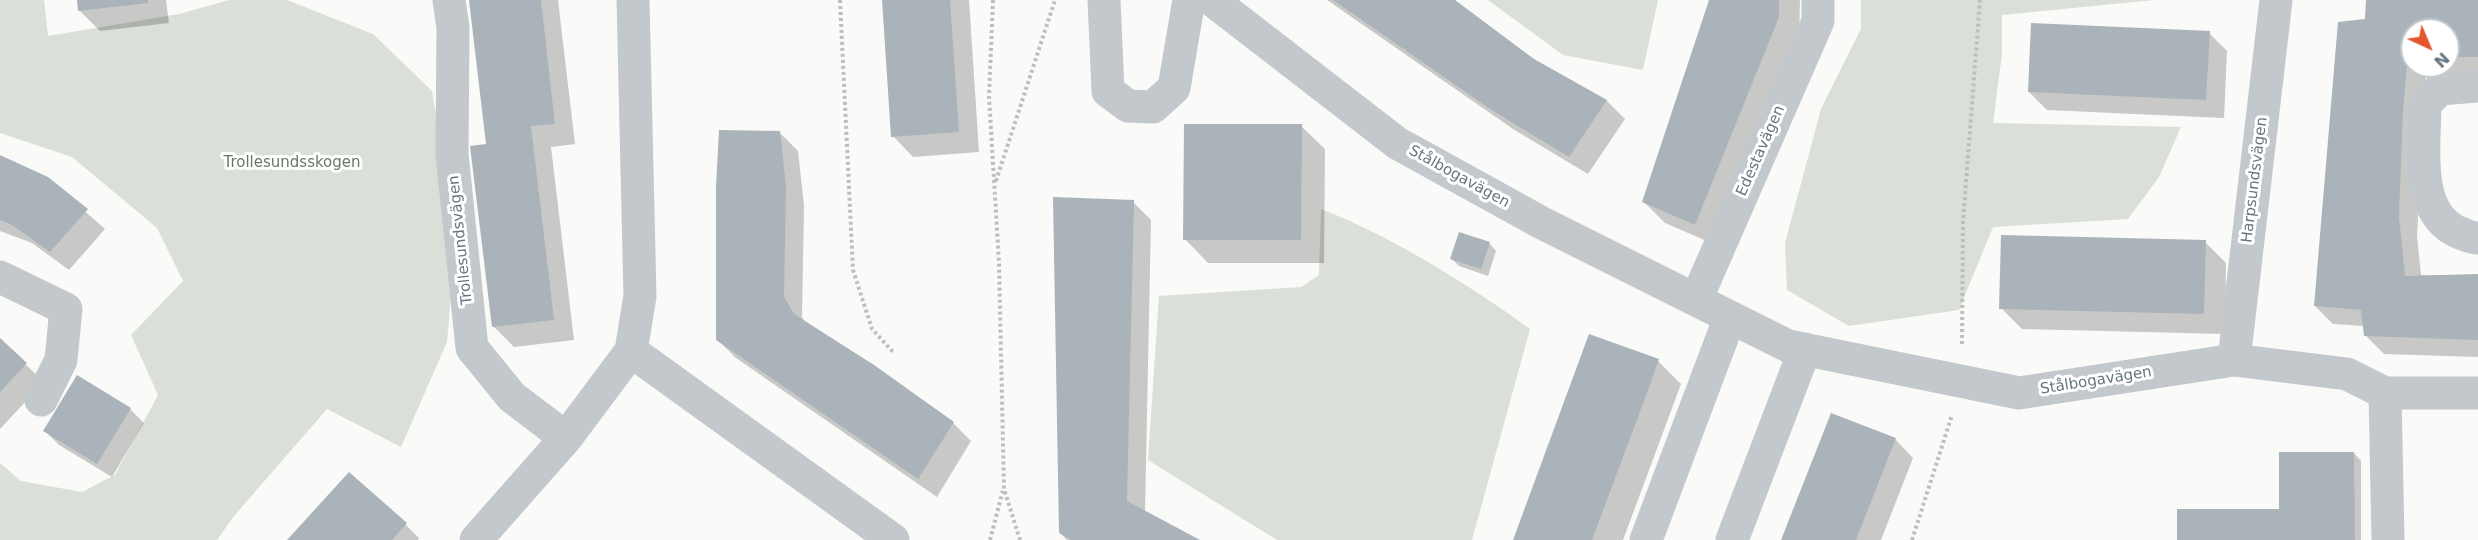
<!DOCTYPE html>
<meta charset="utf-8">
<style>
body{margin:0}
#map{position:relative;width:2478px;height:540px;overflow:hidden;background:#fafaf8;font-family:"DejaVu Sans",sans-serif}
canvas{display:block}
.north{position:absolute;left:2400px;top:18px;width:60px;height:60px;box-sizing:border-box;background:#fff;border:2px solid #c1c8cd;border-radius:50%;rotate:136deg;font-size:16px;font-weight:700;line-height:24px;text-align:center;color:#657683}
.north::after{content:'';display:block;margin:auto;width:21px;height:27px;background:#e4572e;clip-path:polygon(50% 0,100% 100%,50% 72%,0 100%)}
</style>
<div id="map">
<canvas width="2478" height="540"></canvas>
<div class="north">N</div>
</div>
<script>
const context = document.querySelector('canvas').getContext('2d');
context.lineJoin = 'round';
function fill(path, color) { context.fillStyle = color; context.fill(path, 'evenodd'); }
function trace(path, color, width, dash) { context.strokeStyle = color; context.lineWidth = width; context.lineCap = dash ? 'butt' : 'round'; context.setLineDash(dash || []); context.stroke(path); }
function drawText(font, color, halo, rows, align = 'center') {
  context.font = font + ' "DejaVu Sans",sans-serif'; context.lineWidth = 6; context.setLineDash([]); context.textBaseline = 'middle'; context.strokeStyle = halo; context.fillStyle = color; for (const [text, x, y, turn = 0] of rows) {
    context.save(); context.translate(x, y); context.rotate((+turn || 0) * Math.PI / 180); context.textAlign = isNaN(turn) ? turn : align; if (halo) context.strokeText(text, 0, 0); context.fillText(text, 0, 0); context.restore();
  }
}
const green = new Path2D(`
 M0,0H44L48,36L179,14L229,0H287L373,34L432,91L456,237L447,342L401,447L327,409L234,516L217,540H0V463L21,481L82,492L115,475L158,395L131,335L183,281L157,228L72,157L0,133Z
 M1488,0H1658L1643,70L1563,55Z
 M1861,0H2154L2002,15V54L1993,123L2181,127L2159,177L2128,219L1993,227L1959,310L1849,326L1787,290L1785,243L1821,109L1861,29Z
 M1321,209C1391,236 1468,284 1530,329L1472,540H1277L1148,460L1159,296L1301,287L1319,275Z`);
const shadow = new Path2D(`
 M78,0H166L169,23L100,31L79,10Z
 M471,0H558L575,144L551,147L574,340L514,347L493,326L488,146Z
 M883,0H969L979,152L913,157L893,136Z
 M1327,0H1452L1533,61L1607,101L1625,119L1588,174L1513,129Z
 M1711,0H1800L1799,38L1716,245L1665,223L1644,202Z
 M2367,0H2478V74L2426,72L2417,236L2421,275L2478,276V357L2384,354L2365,335L2364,326L2333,324L2315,306L2366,20ZM2412,30H2448V66H2412Z
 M2209,33L2227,51L2224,118L2047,110L2029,92Z
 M1301,126L1325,149L1324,263H1208L1185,239Z
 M780,133L798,151L804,206L802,317L806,323L953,423L971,441L937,497L736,358L717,339Z
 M0,157L47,178L105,229L69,270L32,243L0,231Z
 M1133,202L1151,220L1145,512L1197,540H1067L1060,533Z
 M2205,242L2226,263L2225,334L2022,329L2001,308Z
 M1489,243L1496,251L1488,276L1459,266L1452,259Z
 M0,340L44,382L0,429Z
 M1658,361L1681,384L1623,540H1515Z
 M130,409L144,423L112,477L59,445L45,431Z
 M1895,439L1913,458L1881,540H1783Z
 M2354,453L2361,461V540H2179L2281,510Z
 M405,524L419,538L418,540H289Z`);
const building = new Path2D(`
 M77,0H148V3L78,11Z
 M469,0H541L555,124L531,126L554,320L492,327L470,146L486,144Z
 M882,0H950L959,132L891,137Z
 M1333,0H1455L1534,59L1607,100L1569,157L1493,111Z
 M1709,0H1779V17L1695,225L1642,202Z
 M2366,0H2478V57H2448V30H2412V55H2408L2403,111L2399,216L2405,276L2478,274V340L2364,336L2361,310L2314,306L2338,22L2365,19Z
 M2031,23L2210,31L2206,100L2028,92Z
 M1184,124H1302L1301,240H1183Z
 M719,130L780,131L786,186L784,297L794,314L874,365L954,422L918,479L716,340V187Z
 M0,155L48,177L88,209L50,252L12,225L0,220Z
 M1053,197L1134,200L1127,501L1200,540H1071L1059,533Z
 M1459,232L1490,242L1481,269L1450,259Z
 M2001,235L2206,240L2204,314L1999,309Z
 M1589,334L1659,359L1648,390L1592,540H1513Z
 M0,338L27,363L0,392Z
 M77,375L131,408L97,464L43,431Z
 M1831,413L1896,438L1856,540H1781Z
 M2279,452H2354L2355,540H2177V509H2279Z
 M349,472L407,523L392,540H287Z`);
const path = new Path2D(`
 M840,0L853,270L872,329L893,352
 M993,0L989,96L999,263L1004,489L1020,540
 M996,181L1055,0
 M1962,344L1963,222L1980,0
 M990,540L1003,490
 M1912,540L1952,415`);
const minor = new Path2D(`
 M449,0L453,28L452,154L472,348L512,397L566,438
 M1104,0L1108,91L1128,106L1153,107L1174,88L1189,0
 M1212,0L1397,143L1542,223L1788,346L2019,393L2234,360L2347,374L2385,393H2478
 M2478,86L2440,89L2425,104C2425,145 2413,214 2460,233C2466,235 2471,238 2478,238
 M0,277L66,309L61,360L41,400
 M1696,300L1818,21V0
 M631,351L893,540
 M2234,360L2276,0
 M2385,393L2388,540
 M476,540L566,438L631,351L640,296L633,0
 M1646,540L1730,317
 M1732,540L1805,349`);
const streetNames = [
 ["Edestavägen",1761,151,-66],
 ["Stålbogavägen",1459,177,29],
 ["Harpsundsvägen",2255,180,-83],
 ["Trollesundsvägen",461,240,-96],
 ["Stålbogavägen",2096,381,-9]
];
const parkNames = [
 ["Trollesundsskogen",292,163]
];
fill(green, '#dadfd7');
fill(shadow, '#0003');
fill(building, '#aab3b9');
trace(path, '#bbbfc2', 4, [3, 3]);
trace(minor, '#c3c8cc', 33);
drawText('15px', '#657683', '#fff', streetNames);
drawText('15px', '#687a64', '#fff', parkNames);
</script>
